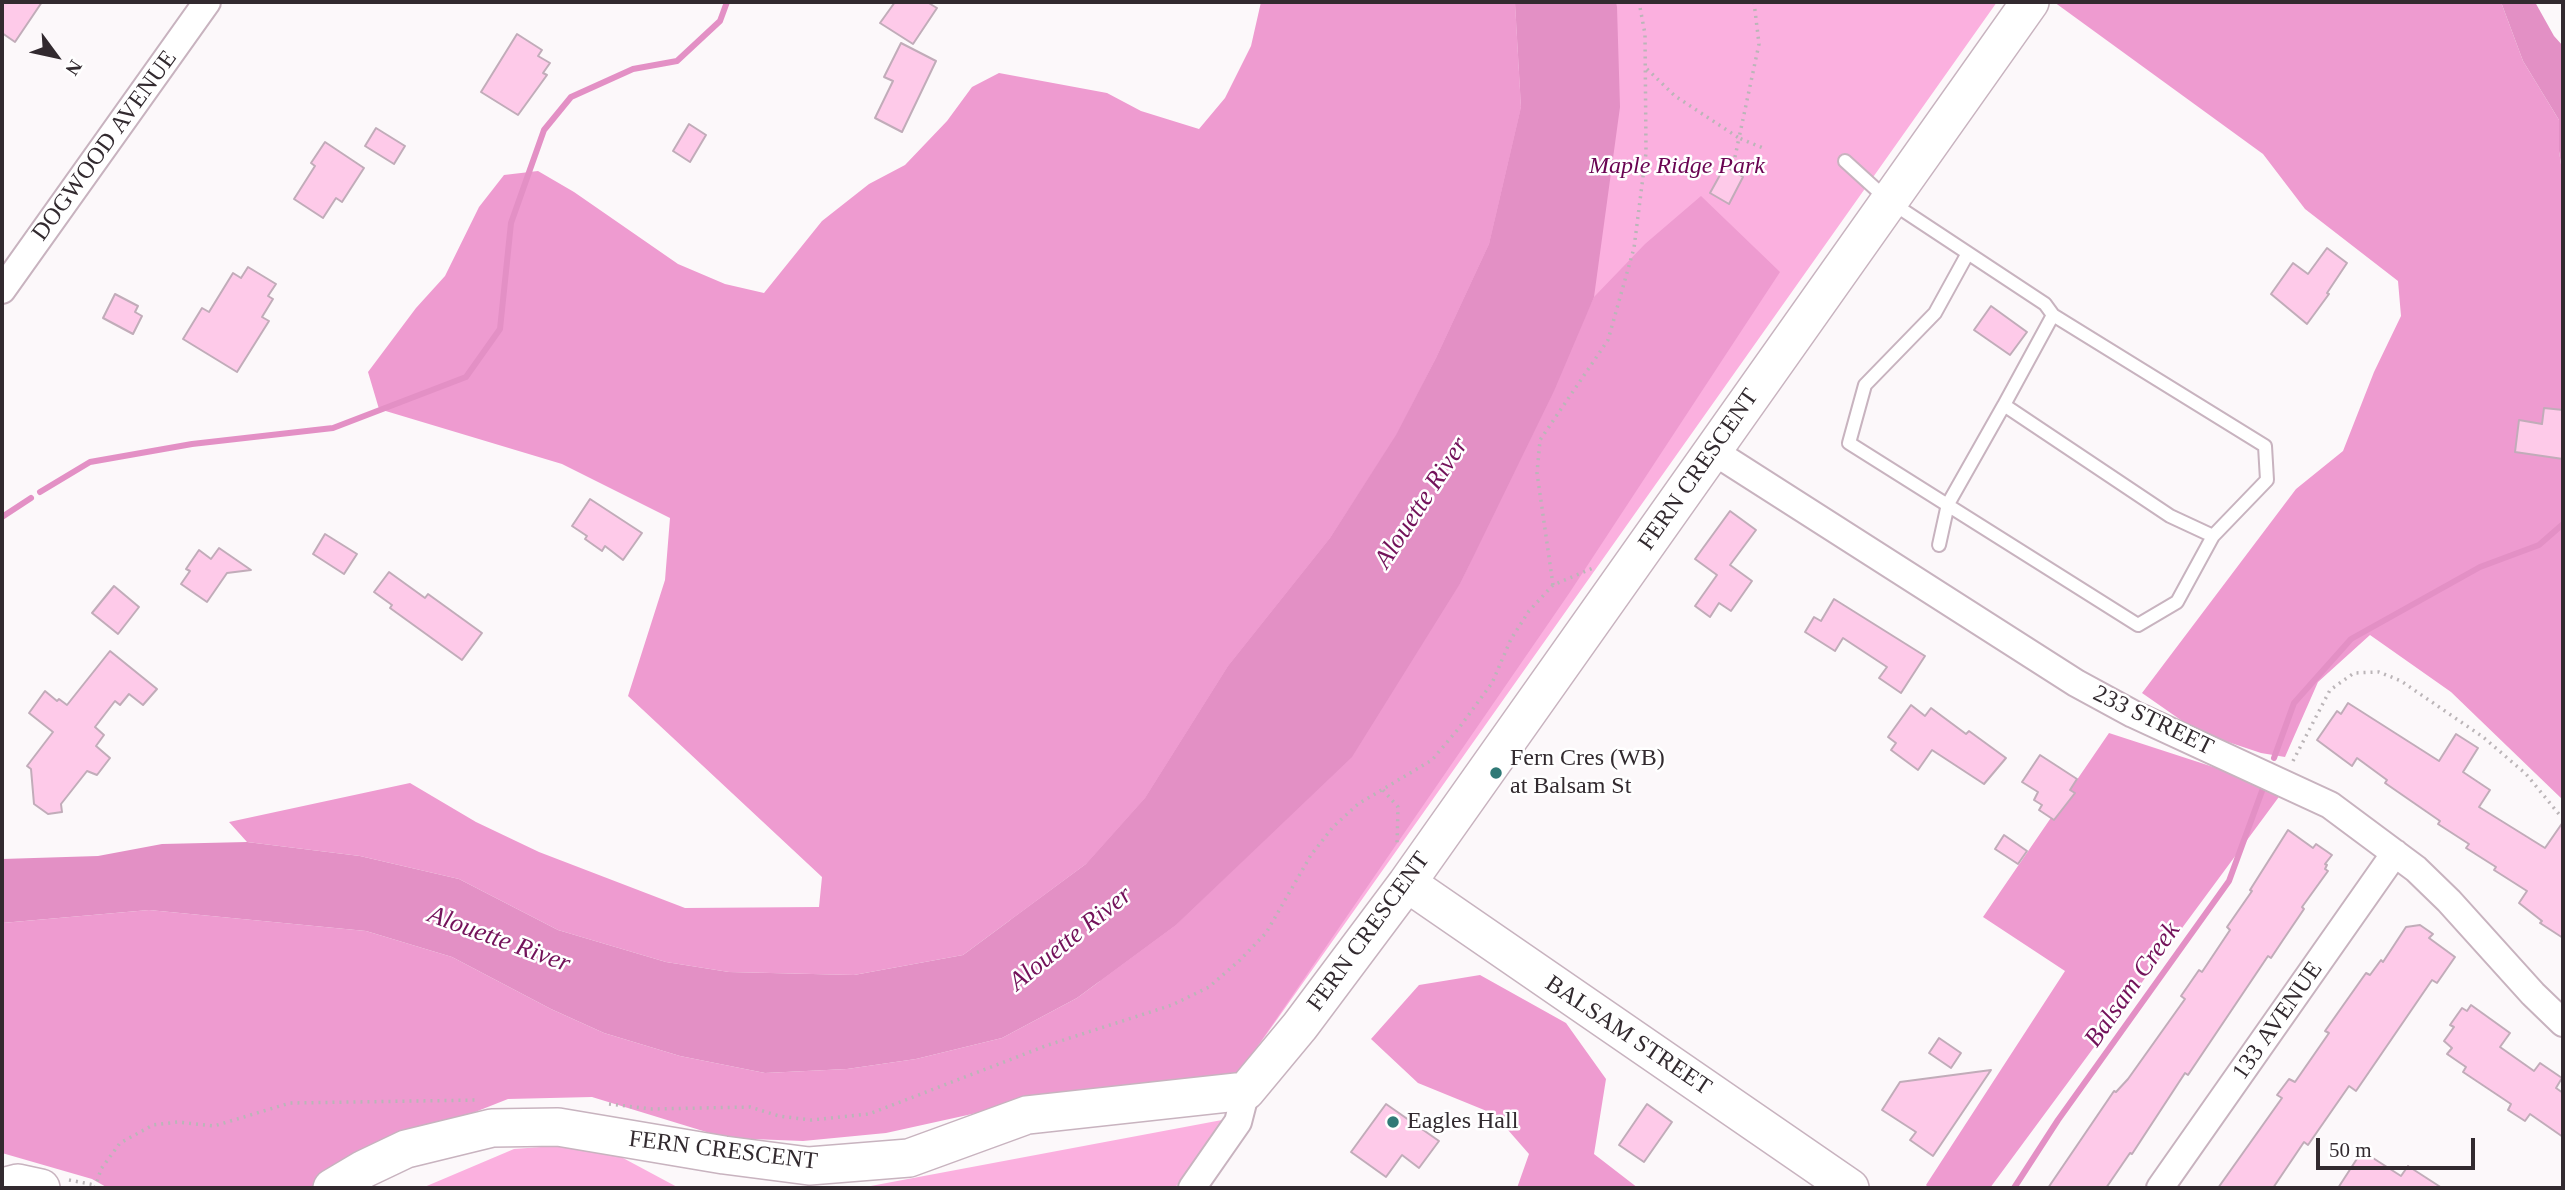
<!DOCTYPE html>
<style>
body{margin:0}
#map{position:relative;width:2565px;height:1190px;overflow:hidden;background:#fcf8fa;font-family:"Times New Roman",serif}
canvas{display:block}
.frame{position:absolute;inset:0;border:4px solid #322a2f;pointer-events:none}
.north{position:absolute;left:21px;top:21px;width:70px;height:70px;-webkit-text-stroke:5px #fff;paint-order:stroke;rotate:123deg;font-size:19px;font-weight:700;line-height:28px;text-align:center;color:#322a2f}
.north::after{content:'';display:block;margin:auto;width:24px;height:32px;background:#322a2f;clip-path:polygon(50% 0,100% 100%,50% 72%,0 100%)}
.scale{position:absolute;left:2316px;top:1138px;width:159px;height:32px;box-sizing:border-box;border:4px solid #322a2f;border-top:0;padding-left:9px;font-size:21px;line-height:24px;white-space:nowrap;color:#322a2f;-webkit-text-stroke:5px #fff;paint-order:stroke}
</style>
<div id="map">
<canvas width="2565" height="1190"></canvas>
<div class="frame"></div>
<div class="north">N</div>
<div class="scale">50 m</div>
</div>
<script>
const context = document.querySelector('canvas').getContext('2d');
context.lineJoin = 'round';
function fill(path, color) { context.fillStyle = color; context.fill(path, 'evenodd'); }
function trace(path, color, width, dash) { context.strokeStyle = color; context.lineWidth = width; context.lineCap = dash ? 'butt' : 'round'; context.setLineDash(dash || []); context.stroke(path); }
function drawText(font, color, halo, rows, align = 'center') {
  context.font = font + ' "Times New Roman",serif'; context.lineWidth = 5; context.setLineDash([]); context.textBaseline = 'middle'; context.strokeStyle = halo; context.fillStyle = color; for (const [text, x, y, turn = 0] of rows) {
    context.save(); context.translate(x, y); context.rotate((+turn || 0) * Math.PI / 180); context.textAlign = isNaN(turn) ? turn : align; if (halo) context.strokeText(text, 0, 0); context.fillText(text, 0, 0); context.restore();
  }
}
const green = new Path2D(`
 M1515,2H1997L1237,1076L1010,920L1086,864L1521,107Z
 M1222,1120L1175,1188H860Z
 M595,1143L679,1188H422L514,1149Z`);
const forest = new Path2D(`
 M1261,2H1515L1521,107L1489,244L1436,358L1396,436L1330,538L1228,666L1145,798L1086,864L963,955L854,975L729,972L666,962L558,930L459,879L360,856L247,842L229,822L410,783L476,822L539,852L685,908L819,907L822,877L628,696L665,580L670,518L562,464L379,409L368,372L416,308L445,276L479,207L504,175L538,171L574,192L678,264L725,284L764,293L822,221L869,184L905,165L947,121L972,87L999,73L1107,93L1141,111L1199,129L1225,98L1251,46Z
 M2054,2H2501L2523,61L2559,120V151L2563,178V800L2451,692L2370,635L2318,682L2285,757L2261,753L2198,732L2142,693L2296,489L2343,451L2374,372L2401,316L2398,281L2305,209L2263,154Z
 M1701,196L1780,272L1570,592L1237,1076L1081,1090L886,1133L803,1141L726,1138L592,1097L508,1099L369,1154L309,1188H108L92,1179L2,1153V923L149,910L366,931L452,957L551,1009L604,1033L680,1056L765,1073L847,1069L916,1059L1002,1038L1077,998L1176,925L1258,846L1461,582L1594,297L1645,244Z
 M2109,733L2284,790L1990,1188H1929L1926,1185L2065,971L1983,917Z
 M1480,975L1566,1023L1606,1079L1594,1154L1638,1188H1517L1529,1154L1494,1114L1418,1083L1371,1039L1419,985Z`);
const water = new Path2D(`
 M1515,2H1616L1617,7L1620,107L1594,297L1554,391L1461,582L1352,757L1176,925L1077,998L1002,1038L916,1059L847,1069L765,1073L680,1056L604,1033L551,1009L452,957L366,931L149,910L2,923V859L98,856L162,844L247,842L360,856L459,879L558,930L666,962L729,972L854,975L963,955L1086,864L1145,798L1228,666L1330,538L1396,435L1436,358L1489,244L1521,107Z
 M2501,2H2535L2554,36L2563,46V178L2559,151V120L2523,61Z`);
const stream = new Path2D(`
 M40,492L90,462L192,444L333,428L466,377L500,329L511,223L544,130L571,97L633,69L677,61L720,21L727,2
 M2,517L31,498
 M2274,758L2294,703L2351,639L2480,567L2539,545L2563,524
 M2014,1188L2058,1120L2229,881L2262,791`);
const building = new Path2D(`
 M2,2H42L15,42L2,33Z
 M895,2H927L937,8L913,44L880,23Z
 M517,34L542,50L538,56L550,63L543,73L547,75L518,115L481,92Z
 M901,43L936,61L902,132L875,118L893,81L884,77Z
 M689,124L706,135L690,162L673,151Z
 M376,128L405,146L394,164L365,146Z
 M325,142L364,168L342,202L336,198L323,218L294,199L315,166L311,163Z
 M1725,166L1743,177L1729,204L1710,193Z
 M2327,248L2347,263L2327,293L2329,294L2307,324L2271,294L2293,263L2308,274Z
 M248,267L276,284L268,296L273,299L262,317L269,321L237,372L183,339L202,308L209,312L233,273L241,278Z
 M115,294L138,306L135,312L142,316L133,334L103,318Z
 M1991,306L2027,332L2010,355L1974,330Z
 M2544,408L2563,410V459L2515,452L2519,420L2542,424Z
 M590,499L642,533L623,560L605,546L602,551L585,539L587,536L572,526Z
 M1730,511L1756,530L1730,565L1752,581L1731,611L1719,603L1710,617L1695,606L1717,575L1695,559Z
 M325,534L357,554L344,574L313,554Z
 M219,548L251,570L227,573L207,602L181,584L190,571L186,569L199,550L211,559Z
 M389,572L425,598L428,594L482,633L462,660L390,608L392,605L374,592Z
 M114,586L139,607L118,634L92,613Z
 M1834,599L1925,656L1901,693L1879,678L1887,667L1843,638L1835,651L1805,632L1814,617L1821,621Z
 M110,651L157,689L143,705L129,694L120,705L115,701L95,727L104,735L96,746L110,758L97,775L87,771L61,804L62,812L48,814L34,804L31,769L27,766L53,732L29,713L45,691L57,701L59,699L67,705Z
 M2348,703L2439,761L2456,734L2478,748L2463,772L2490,790L2479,807L2545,848L2563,822V938L2540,923L2542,921L2519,903L2527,891L2494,870L2496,867L2466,848L2469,844L2438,824L2440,821L2385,783L2387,780L2357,758L2352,766L2317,740L2337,711L2341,714Z
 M1911,705L1925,716L1931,708L1966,734L1969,731L2006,758L1984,784L1932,750L1918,770L1891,750L1896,743L1888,737Z
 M2040,755L2077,779L2070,790L2075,793L2054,820L2039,810L2042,805L2034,800L2038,792L2022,782Z
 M2288,830L2313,848L2316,844L2332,855L2325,864L2327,865L2325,869L2328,871L2302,907L2304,909L2283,940L2271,958L2268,956L2188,1075L2185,1073L2132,1154L2130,1153L2106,1188H2048L2114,1091L2116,1092L2128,1079L2185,999L2181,996L2199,970L2202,972L2230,930L2227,927L2252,891L2250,890Z
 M2004,835L2027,851L2018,864L1995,849Z
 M2420,925L2433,934L2429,938L2455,957L2437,983L2432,980L2356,1091L2349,1086L2308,1145L2304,1142L2273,1188H2218L2282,1098L2277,1095L2289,1079L2295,1082L2329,1033L2325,1031L2366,973L2370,975L2381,960L2383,962L2406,927Z
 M2471,1005L2510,1033L2500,1047L2534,1071L2540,1063L2562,1078L2556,1088L2563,1093V1137L2530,1114L2525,1121L2508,1110L2511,1104L2463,1072L2466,1067L2447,1054L2452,1048L2444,1041L2454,1027L2450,1025L2462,1008L2467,1011Z
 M1939,1038L1961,1053L1951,1068L1929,1053Z
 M1991,1070L1933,1156L1910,1140L1916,1132L1882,1110L1900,1082Z
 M1386,1104L1439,1141L1419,1168L1402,1155L1386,1177L1351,1152Z
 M1647,1104L1672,1122L1644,1162L1619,1145Z
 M2362,1151L2401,1176L2408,1166L2442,1188H2338Z`);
const path = new Path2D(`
 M1754,2L1759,44L1739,138L1763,148
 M1647,69L1675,96L1739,138L1732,171
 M1553,585L1537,473L1540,440L1608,340L1634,248L1646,153L1645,34L1639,2
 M2293,761L2330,690L2354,673L2379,672L2401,681L2483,737L2526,774L2563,819
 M1383,790L1398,807L1397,845
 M609,1104L652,1109L750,1107L779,1116L811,1120L869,1114L1048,1045L1172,1005L1209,987L1240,960L1266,933L1311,855L1333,827L1358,804L1432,760L1459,728L1492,683L1511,639L1529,611L1553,585L1593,568
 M69,1180L95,1185
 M95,1188L101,1169L120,1143L153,1125L178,1122L214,1126L290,1103L479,1100`);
const lane = new Path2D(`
 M1845,161L1889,201L2045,304L2053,315L2265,446L2267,480L2213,536L2170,516L2004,405L2053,315
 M1968,253L1935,313L1865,385L1849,443L2138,625L2177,602L2213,536
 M1939,545L1948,504L2004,405`);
const street = new Path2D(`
 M2,290L207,2
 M1713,451L2076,683L2133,714L2330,805L2416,869L2449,901L2533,994L2563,1023
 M1192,1188L1238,1122L1246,1091
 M2160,1188L2395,853`);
const secondary = new Path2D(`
 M1407,883L1850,1188
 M2,1187L18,1183L41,1188
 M332,1188L364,1169L406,1149L492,1128L558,1127L724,1155L809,1166L909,1158L1027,1115L1246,1091L1300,1026L1407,883L2030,2`);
const markers = [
 [1496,773,7,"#307976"],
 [1393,1122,7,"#307976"]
];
const streetNames = [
 ["DOGWOOD AVENUE",105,146,-54],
 ["FERN CRESCENT",1699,470,-55],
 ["233 STREET",2153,721,26],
 ["FERN CRESCENT",1369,932,-54],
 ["133 AVENUE",2278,1021,-55],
 ["BALSAM STREET",1628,1036,34],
 ["FERN CRESCENT",723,1151,7]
];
const parkNames = [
 ["Maple Ridge Park",1677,167]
];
const poiNames = [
 ["Fern Cres (WB)",1510,759],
 ["at Balsam St",1510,787],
 ["Eagles Hall",1407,1122]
];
const waterNames = [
 ["Alouette River",1422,503,-57],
 ["Alouette River",1071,939,-39],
 ["Alouette River",499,940,20],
 ["Balsam Creek",2133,985,-55]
];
fill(green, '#fbb0df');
fill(forest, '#ee9bd0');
fill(water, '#e390c5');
trace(stream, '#e390c5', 6);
fill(building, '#fecae9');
trace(building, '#c1acb9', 2);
trace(lane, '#c8b3bf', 16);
trace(street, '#c8b3bf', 30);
trace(secondary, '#c8b3bf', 40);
trace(path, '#bbb5b8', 3.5, [2, 5]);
trace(lane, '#fff', 12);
trace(street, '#fff', 26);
trace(secondary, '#fff', 37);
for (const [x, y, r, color] of markers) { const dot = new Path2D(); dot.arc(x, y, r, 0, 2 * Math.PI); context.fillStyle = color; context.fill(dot); trace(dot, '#fff', 2.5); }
drawText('24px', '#322a2f', '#fff', streetNames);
drawText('italic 24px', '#690351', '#fff', parkNames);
drawText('24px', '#322a2f', '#fff', poiNames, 'left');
drawText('italic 26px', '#73125a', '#fff', waterNames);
</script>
